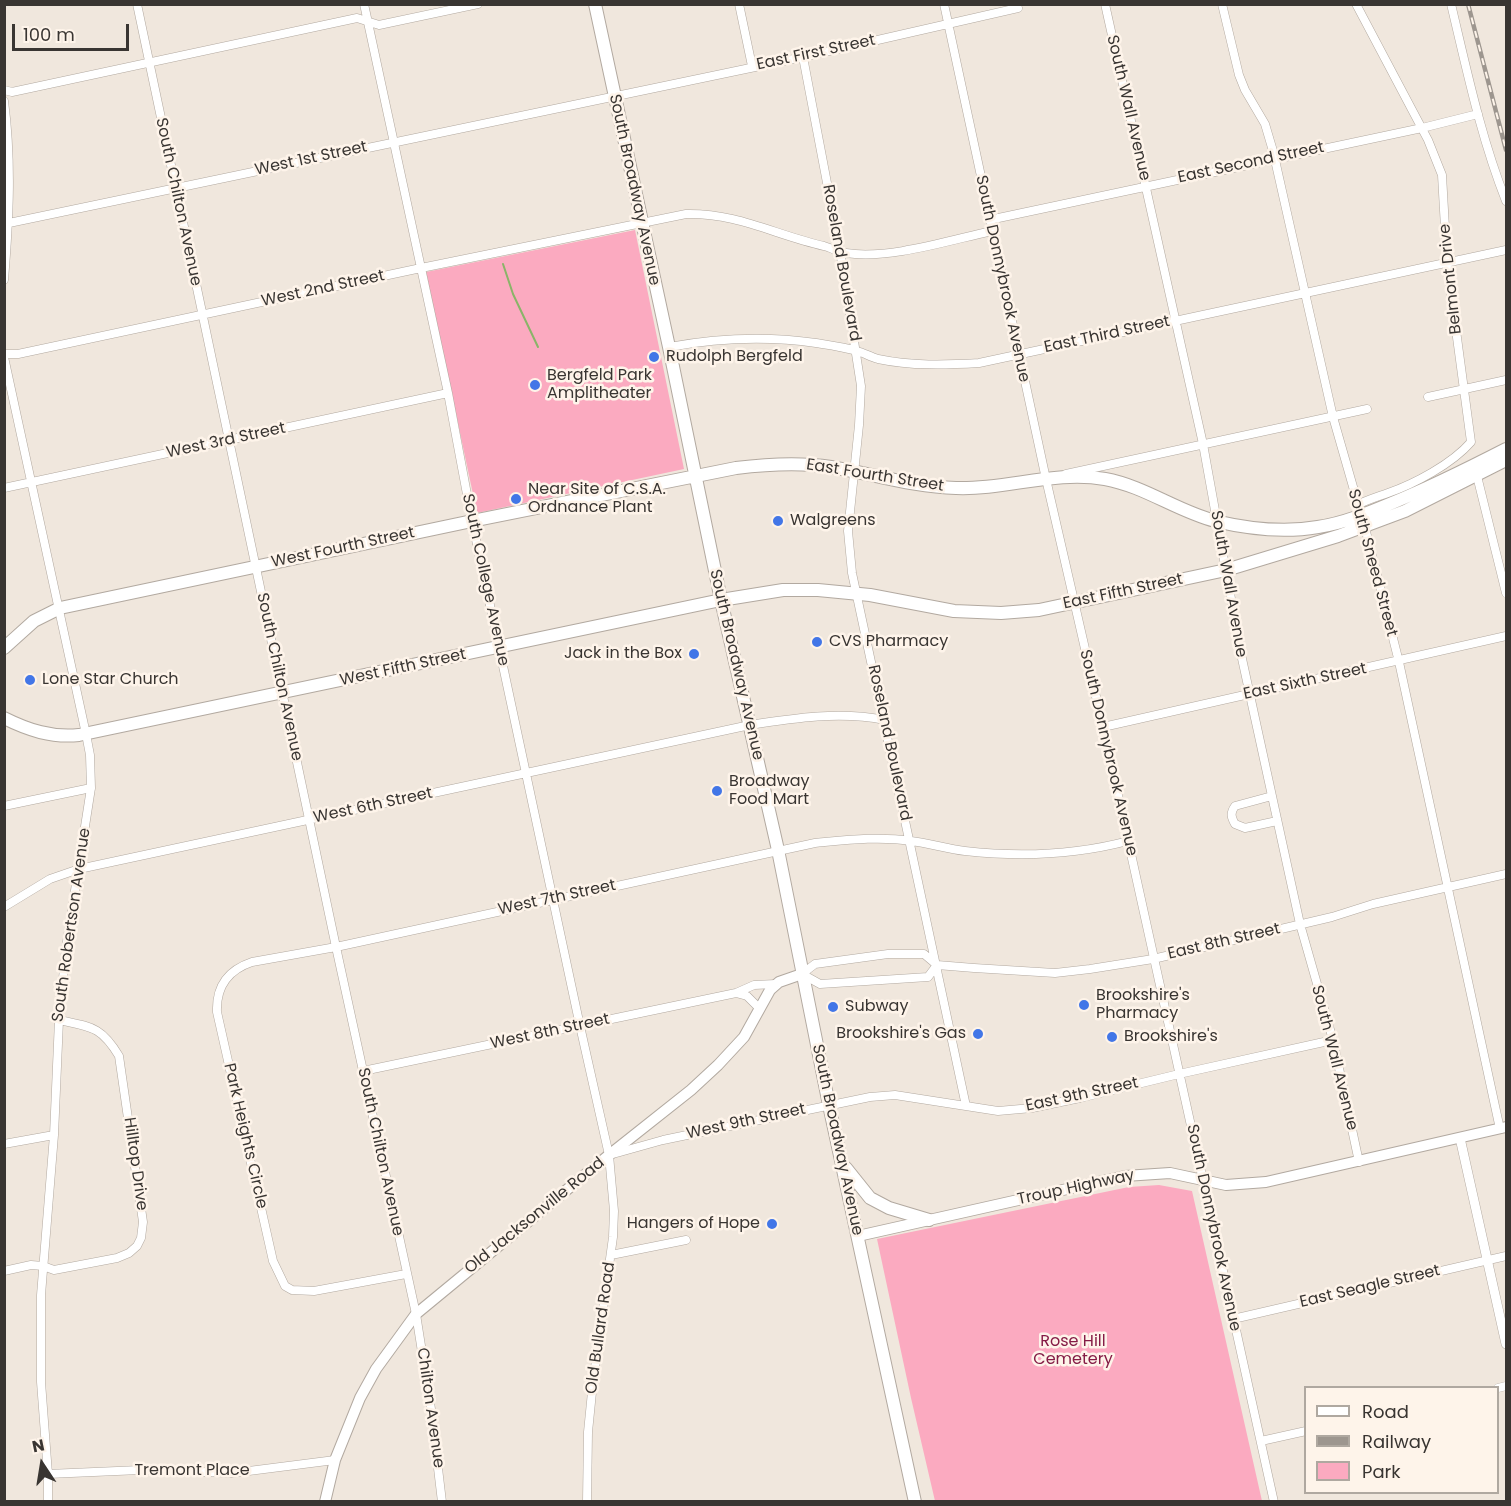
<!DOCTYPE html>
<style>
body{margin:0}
#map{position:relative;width:1511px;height:1506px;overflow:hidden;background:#f0e7dd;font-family:Poppins,sans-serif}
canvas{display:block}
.frame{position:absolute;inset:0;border:6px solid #393532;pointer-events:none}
.legend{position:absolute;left:1304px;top:1386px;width:195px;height:108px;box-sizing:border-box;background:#fef4ea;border:2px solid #afa8a0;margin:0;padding:8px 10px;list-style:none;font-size:18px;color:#393532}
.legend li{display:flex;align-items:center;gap:12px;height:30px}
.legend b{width:30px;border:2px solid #afa8a0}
.north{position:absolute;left:12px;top:1434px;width:60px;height:60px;-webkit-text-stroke:4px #fef4ea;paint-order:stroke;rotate:348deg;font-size:16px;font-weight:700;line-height:24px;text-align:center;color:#393532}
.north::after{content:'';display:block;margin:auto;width:21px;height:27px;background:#393532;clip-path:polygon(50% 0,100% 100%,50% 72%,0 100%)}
.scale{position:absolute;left:12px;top:24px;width:117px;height:27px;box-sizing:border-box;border:3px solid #393532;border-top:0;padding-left:8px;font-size:18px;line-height:21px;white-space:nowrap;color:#393532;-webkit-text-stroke:4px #fef4ea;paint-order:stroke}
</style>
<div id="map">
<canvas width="1511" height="1506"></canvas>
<div class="frame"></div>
<ul class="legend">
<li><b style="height:8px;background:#fff"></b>Road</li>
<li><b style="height:8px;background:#9d968f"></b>Railway</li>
<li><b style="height:16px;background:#fbaac0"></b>Park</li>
</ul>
<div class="north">N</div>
<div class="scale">100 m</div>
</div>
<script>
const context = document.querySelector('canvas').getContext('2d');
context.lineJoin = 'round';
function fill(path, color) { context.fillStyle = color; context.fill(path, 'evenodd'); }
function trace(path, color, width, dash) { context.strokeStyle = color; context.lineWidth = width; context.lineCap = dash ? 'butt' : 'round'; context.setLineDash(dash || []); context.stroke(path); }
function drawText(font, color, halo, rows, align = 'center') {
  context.font = font + ' Poppins,sans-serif'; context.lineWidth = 5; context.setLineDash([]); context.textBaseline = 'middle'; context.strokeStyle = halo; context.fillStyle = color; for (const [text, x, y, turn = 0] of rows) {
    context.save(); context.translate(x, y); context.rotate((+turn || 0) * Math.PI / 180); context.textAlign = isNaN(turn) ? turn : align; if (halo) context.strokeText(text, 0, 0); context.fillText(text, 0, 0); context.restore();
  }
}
const green = new Path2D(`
 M635,230L684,469L477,513L426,272Z
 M1159,1185L1192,1191L1262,1501H935L911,1398L877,1239L1129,1187Z`);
const stream = new Path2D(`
 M503,264L513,294L538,347`);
const minor = new Path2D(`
 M137,4L336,947L416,1314L431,1409L442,1502
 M364,4L448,393L472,521L580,1026L609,1155L614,1211L613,1237L593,1382L588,1432L587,1502
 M739,4L752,66
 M944,4L1046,479L1103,727L1274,1502
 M1105,4L1203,444L1241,654L1272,796L1300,924L1333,1040L1359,1162
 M1222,4L1239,75L1245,90L1265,124L1273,151L1333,417L1368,539L1399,662L1500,1129
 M1356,4L1428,140L1442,175L1447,263L1471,442C1452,464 1414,484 1388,493C1377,497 1367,500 1357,505
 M1451,4C1467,71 1481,138 1506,201
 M803,57L840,251L861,386L859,425L848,531L852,573L966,1106
 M4,90L12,92L357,18L379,25L478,4
 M4,101C12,161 9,220 4,280
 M989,220L1422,128L1478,114
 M9,223L803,57L1018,8
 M669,347C718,338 767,336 816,343C829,345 844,347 857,351C864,353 871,357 878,359C911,366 946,365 979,363L1506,250
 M4,354H18L421,268L686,214C738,213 775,235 824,246C831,248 839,252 846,253C888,260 950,240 992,231
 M4,357L86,734L90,755L91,788L66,948L59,1020L54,1135L41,1295V1382L48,1474V1502
 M1428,397L1506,380
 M1066,474L1367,409
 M1477,476L1506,593
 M4,488L448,393
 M1103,727L1506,636
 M1272,796L1235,806C1230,813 1231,817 1235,824L1245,828L1277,821
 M4,806L91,788
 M4,907L50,879L79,869L750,725C795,718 840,711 885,720
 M937,965L928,977L820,984L802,974L815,964L888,954H924L937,965L974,968L1055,973L1090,969L1153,959L1332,917L1373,904L1506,874
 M736,993L747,996L760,1009
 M363,1071L736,993L754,985L776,984
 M4,1144L54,1135
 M613,1154L663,1140L870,1097L895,1095L998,1111L1032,1108L1080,1098L1179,1074L1333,1040
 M611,1255L686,1240
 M4,1271L31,1265L43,1266L54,1270L117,1258L129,1253L137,1246L141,1238L143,1222L119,1056C101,1026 91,1027 59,1020
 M406,1274L314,1291L292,1290L285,1286L273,1261L217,1012C216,987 228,970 252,962L336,947L815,843C847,840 879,836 911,841C929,843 947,849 965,851C1019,857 1075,855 1128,841
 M1233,1319L1506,1256
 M1498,1388L1506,1386
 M1261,1441L1306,1431
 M48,1474L140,1470L233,1473L335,1460`);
const tertiary = new Path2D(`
 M1460,1138L1506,1344`);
const secondary = new Path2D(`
 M858,1236L1125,1176L1170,1173L1226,1185L1266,1182L1506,1127
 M325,1502L335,1460L360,1398L376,1369L416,1314L609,1155L691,1090L718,1065L744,1037L770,990L779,982L802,974`);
const primary = new Path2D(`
 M595,4L669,347L721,600L778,850L829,1105L915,1502
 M4,648L34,621L60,608L472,521L736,468C768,464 799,462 831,467C873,474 913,487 956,488C1006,490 1055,470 1105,479C1144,486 1177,511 1215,521C1249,529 1284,533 1318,527C1344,523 1368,513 1392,503C1431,487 1469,468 1506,449
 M4,718C28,730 52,738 79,735L721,600L783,590H818L870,595L954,611L1001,613L1039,610L1226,570L1338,536L1405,511L1506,460
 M846,1168L870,1198L889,1208L929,1220`);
const rail = new Path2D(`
 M1468,4L1506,150`);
const markers = [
 [654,357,6,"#4276e7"],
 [535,385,6,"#4276e7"],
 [516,499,6,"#4276e7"],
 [778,521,6,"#4276e7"],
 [817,642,6,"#4276e7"],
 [694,654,6,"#4276e7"],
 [30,680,6,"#4276e7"],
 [717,791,6,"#4276e7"],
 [1084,1005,6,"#4276e7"],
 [833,1007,6,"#4276e7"],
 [978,1034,6,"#4276e7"],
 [1112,1037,6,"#4276e7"],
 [772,1224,6,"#4276e7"]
];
const streetNames = [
 ["East First Street",816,53,-12],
 ["South Wall Avenue",1128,108,77],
 ["West 1st Street",311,159,-12],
 ["East Second Street",1251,163,-12],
 ["South Broadway Avenue",634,190,78],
 ["South Chilton Avenue",178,202,78],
 ["Roseland Boulevard",841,263,80],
 ["South Donnybrook Avenue",1002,279,78],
 ["Belmont Drive",1451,279,-96],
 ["West 2nd Street",323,289,-12],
 ["East Third Street",1107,335,-12],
 ["West 3rd Street",226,441,-12],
 ["East Fourth Street",875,476,9],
 ["West Fourth Street",343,548,-12],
 ["South Sneed Street",1372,563,75],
 ["South College Avenue",485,580,78],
 ["South Wall Avenue",1228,584,80],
 ["East Fifth Street",1123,592,-12],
 ["South Broadway Avenue",736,665,77],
 ["West Fifth Street",403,668,-12],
 ["South Chilton Avenue",279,677,78],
 ["East Sixth Street",1305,682,-12],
 ["Roseland Boulevard",889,743,78],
 ["South Donnybrook Avenue",1108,753,77],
 ["West 6th Street",373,806,-12],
 ["West 7th Street",557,898,-12],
 ["South Robertson Avenue",72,925,-82],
 ["East 8th Street",1224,942,-13],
 ["West 8th Street",550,1032,-12],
 ["South Wall Avenue",1334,1058,76],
 ["East 9th Street",1082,1095,-12],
 ["West 9th Street",746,1122,-12],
 ["Park Heights Circle",245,1136,77],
 ["South Broadway Avenue",837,1140,78],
 ["South Chilton Avenue",380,1152,78],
 ["Hilltop Drive",135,1164,82],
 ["Troup Highway",1076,1188,-12],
 ["Old Jacksonville Road",535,1216,-39],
 ["South Donnybrook Avenue",1213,1228,78],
 ["East Seagle Street",1370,1287,-13],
 ["Old Bullard Road",601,1328,-82],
 ["Chilton Avenue",430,1408,82],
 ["Tremont Place",192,1471]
];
const poiNames = [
 ["Rudolph Bergfeld",666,357],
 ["Bergfeld Park",547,376],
 ["Amplitheater",547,394],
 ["Near Site of C.S.A.",528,490],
 ["Ordnance Plant",528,508],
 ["Walgreens",790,521],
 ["CVS Pharmacy",829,642],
 ["Jack in the Box",682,654,"right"],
 ["Lone Star Church",42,680],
 ["Broadway",729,782],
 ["Food Mart",729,800],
 ["Brookshire's",1096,996],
 ["Pharmacy",1096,1014],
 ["Subway",845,1007],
 ["Brookshire's Gas",966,1034,"right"],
 ["Brookshire's",1124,1037],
 ["Hangers of Hope",760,1224,"right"]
];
const parkNames = [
 ["Rose Hill",1073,1342],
 ["Cemetery",1073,1360]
];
fill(green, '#fbaac0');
trace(stream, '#8ab468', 2);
trace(minor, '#b2a9a0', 9);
trace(tertiary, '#b2a9a0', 10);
trace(secondary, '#b2a9a0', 12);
trace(primary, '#b2a9a0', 14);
trace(minor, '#fff', 8);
trace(tertiary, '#fff', 9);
trace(secondary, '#fff', 10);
trace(primary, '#fff', 12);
trace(rail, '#9d968f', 4.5);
trace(rail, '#fef4ea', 2, [7]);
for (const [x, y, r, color] of markers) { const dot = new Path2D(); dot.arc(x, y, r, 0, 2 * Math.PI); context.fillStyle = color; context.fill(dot); trace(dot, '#fef4ea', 2); }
drawText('16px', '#393532', '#fef4ea', streetNames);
drawText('16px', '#393532', '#fef4ea', poiNames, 'left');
drawText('16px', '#851c46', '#fef4ea', parkNames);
</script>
